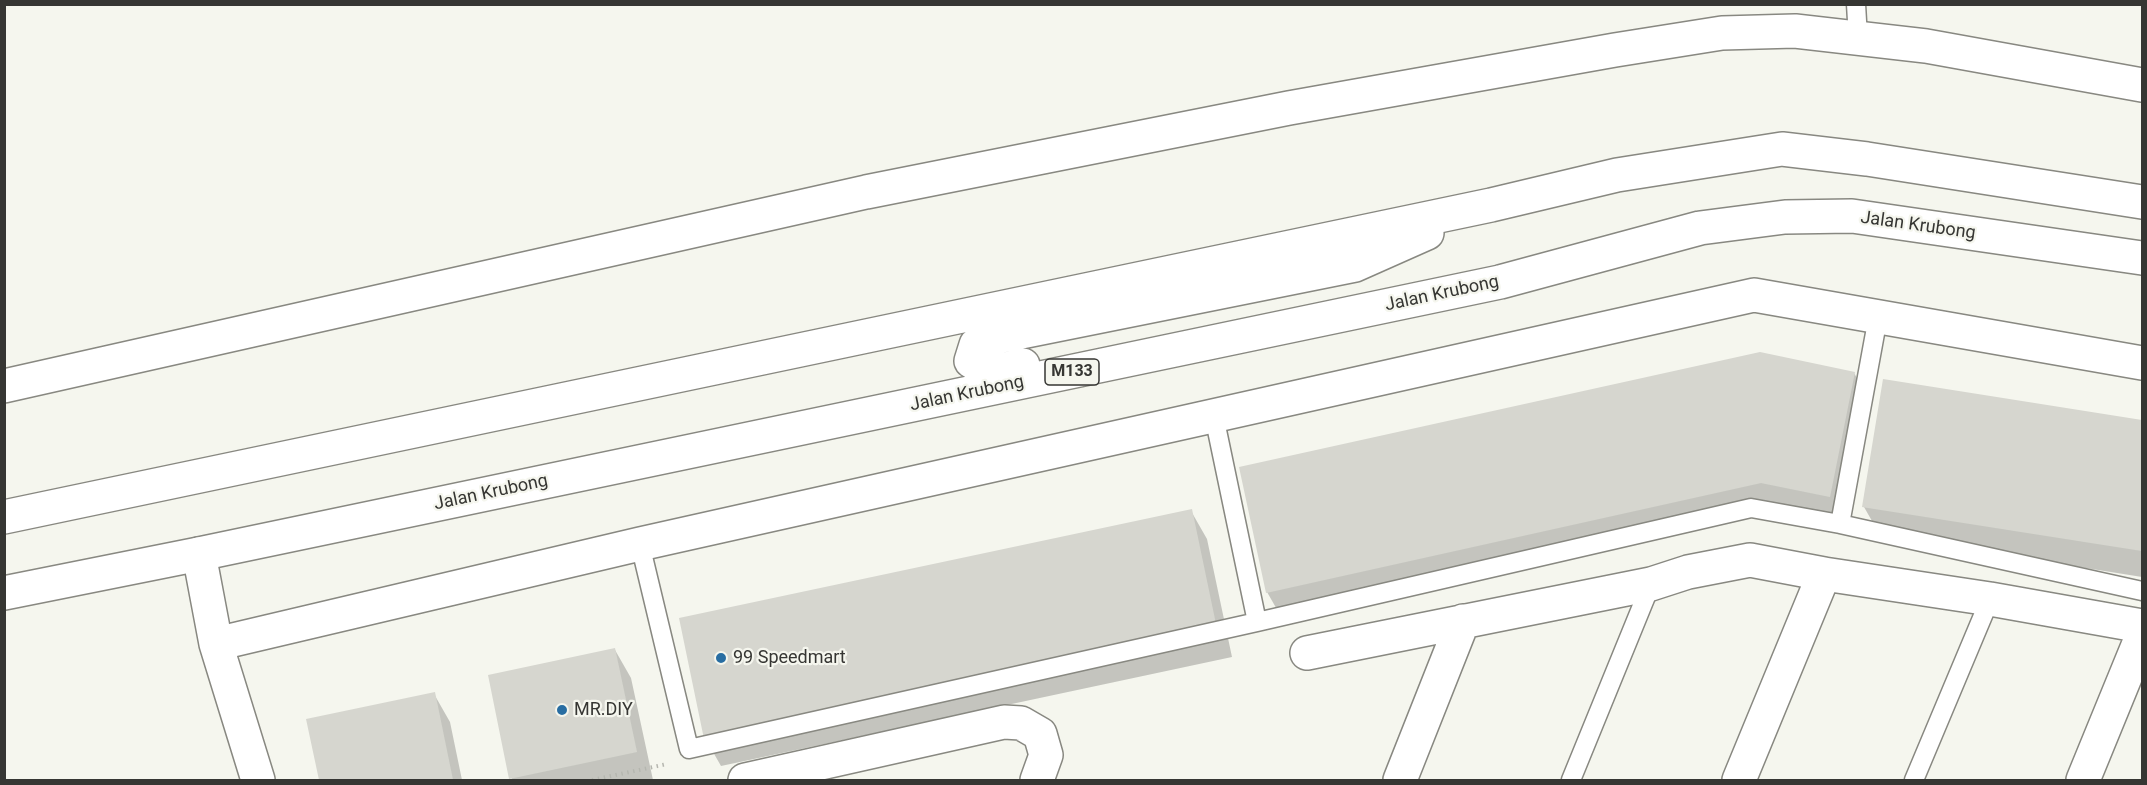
<!DOCTYPE html>
<style>
body{margin:0}
#map{position:relative;width:2147px;height:785px;overflow:hidden;background:#f5f6ee;font-family:Roboto,sans-serif}
canvas{display:block}
.frame{position:absolute;inset:0;border:6px solid #363633;pointer-events:none}
</style>
<div id="map">
<canvas width="2147" height="785"></canvas>
<div class="frame"></div>
</div>
<script>
const context = document.querySelector('canvas').getContext('2d');
context.lineJoin = 'round';
function fill(path, color) { context.fillStyle = color; context.fill(path, 'evenodd'); }
function trace(path, color, width, dash) { context.strokeStyle = color; context.lineWidth = width; context.lineCap = dash ? 'butt' : 'round'; context.setLineDash(dash || []); context.stroke(path); }
function drawText(font, color, halo, rows, align = 'center') {
  context.font = font + ' Roboto,sans-serif'; context.lineWidth = 4.5; context.setLineDash([]); context.textBaseline = 'middle'; context.strokeStyle = halo; context.fillStyle = color; for (const [text, x, y, turn = 0] of rows) {
    context.save(); context.translate(x, y); context.rotate((+turn || 0) * Math.PI / 180); context.textAlign = isNaN(turn) ? turn : align; if (halo) context.strokeText(text, 0, 0); context.fillText(text, 0, 0); context.restore();
  }
}
const shadow = new Path2D(`
 M1854,373L1871,402L1846,524L1778,511L1283,620L1267,592Z
 M1884,381L2142,421V577L1880,535L1864,507Z
 M1191,511L1207,539L1232,657L721,766L705,738Z
 M615,650L631,678L653,780H512L489,676Z
 M434,694L450,722L462,780H321L308,720Z`);
const building = new Path2D(`
 M1760,352L1855,372L1830,497L1761,483L1266,593L1239,467Z
 M1883,379L2142,420V551L1862,507Z
 M1192,509L1217,629L704,739L679,618Z
 M615,648L637,752L509,779L488,675Z
 M435,692L453,780H319L306,719Z`);
const path = new Path2D(`
 M592,780L667,764`);
const service = new Path2D(`
 M1856,4L1858,38
 M1214,416L1257,622
 M1840,524L1878,317
 M640,544L689,749L1257,622L1751,508L1840,524L2142,591
 M1571,780L1651,584
 M1914,780L1990,599`);
const minor = new Path2D(`
 M4,386L866,192L1289,108L1615,50L1722,33L1795,31L1926,46L2142,85
 M199,554L216,644L640,544L1754,295L2142,363
 M216,644L258,780
 M1307,653L1651,584L1688,572L1750,560L1824,574L1990,599L2142,626
 M745,780L1004,722L1021,723L1040,734L1046,755L1037,780
 M1400,780L1463,621
 M1739,780L1824,574
 M2083,780L2142,636`);
const primary = new Path2D(`
 M1023,365C1002,370 989,374 971,361L976,345L1001,336L1355,265L1427,233
 M4,517L1491,205L1617,175L1782,149L1867,159L2142,202
 M4,593L199,554L1500,282L1700,228L1785,217L1852,216L2142,258`);
const markers = [
 [721,658,6,"#286da2"],
 [562,710,6,"#286da2"]
];
const shields = [
 [1072,372,54]
];
const shieldNames = [
 ["M133",1072,372]
];
const streetNames = [
 ["Jalan Krubong",1918,226,8],
 ["Jalan Krubong",1442,294,-12],
 ["Jalan Krubong",967,394,-12],
 ["Jalan Krubong",491,493,-12]
];
const poiNames = [
 ["99 Speedmart",733,658],
 ["MR.DIY",574,710]
];
fill(shadow, '#0003');
fill(building, '#d6d6cf');
trace(service, '#888881', 21);
trace(minor, '#888881', 36);
trace(primary, '#888881', 36);
trace(path, '#b5b6af', 4, [1.5, 4.5]);
trace(service, '#fff', 18);
trace(minor, '#fff', 33);
trace(primary, '#fff', 33);
for (const [x, y, r, color] of markers) { const dot = new Path2D(); dot.arc(x, y, r, 0, 2 * Math.PI); context.fillStyle = color; context.fill(dot); trace(dot, '#f5f6ee', 2); }
for (const [x, y, w] of shields) { const box = new Path2D(); box.roundRect(x - w / 2, y - 13, w, 26, 4.5); context.fillStyle = '#f5f6ee'; context.fill(box); trace(box, '#363633', 1.5); }
drawText('bold 16px', '#363633', null, shieldNames);
drawText('18px', '#363633', '#f5f6ee', streetNames);
drawText('18px', '#363633', '#f5f6ee', poiNames, 'left');
</script>
